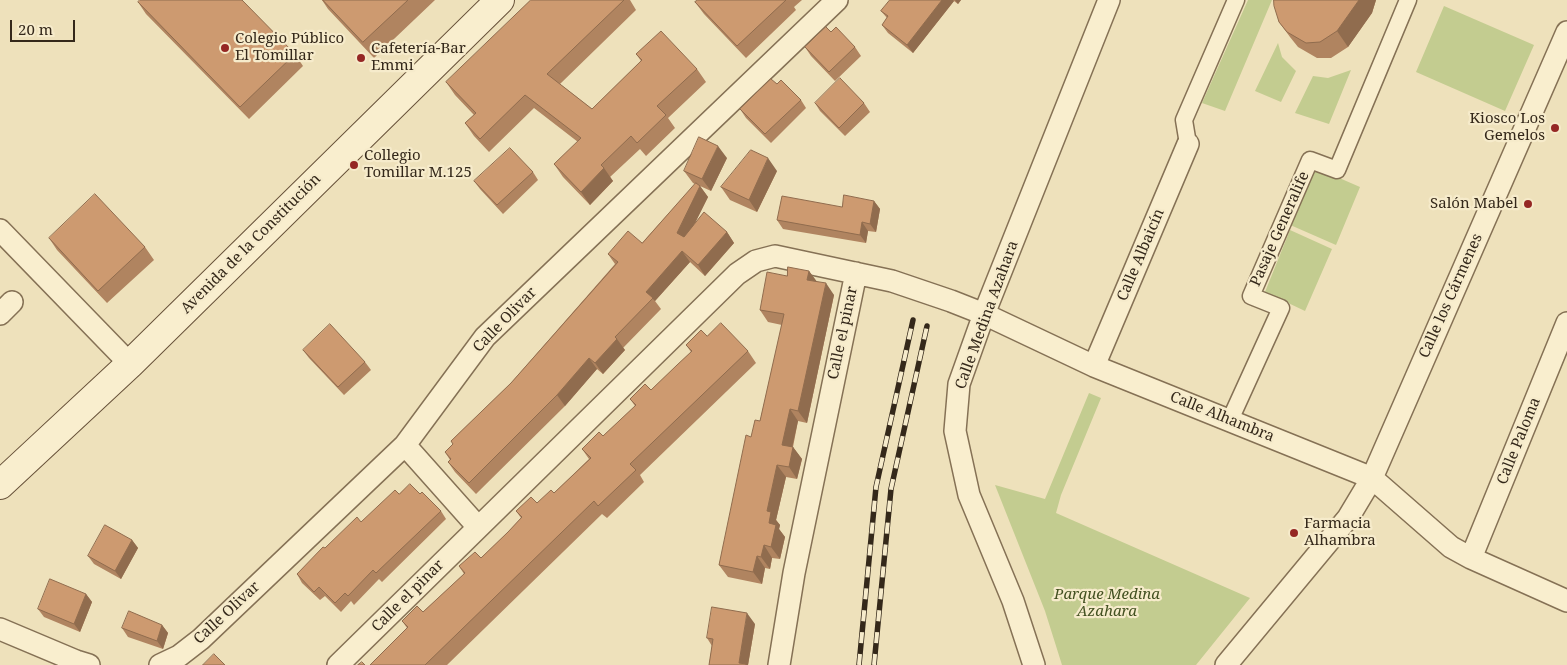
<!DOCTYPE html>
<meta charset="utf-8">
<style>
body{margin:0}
#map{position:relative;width:1567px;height:665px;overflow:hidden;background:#eee1bb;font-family:"Noto Serif",serif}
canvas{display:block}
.scale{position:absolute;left:10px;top:20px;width:65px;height:22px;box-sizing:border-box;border:2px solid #34281a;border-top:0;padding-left:6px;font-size:15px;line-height:18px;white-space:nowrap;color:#34281a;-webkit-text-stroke:4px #f6ebcb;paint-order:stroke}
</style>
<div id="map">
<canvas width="1567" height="665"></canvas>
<div class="scale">20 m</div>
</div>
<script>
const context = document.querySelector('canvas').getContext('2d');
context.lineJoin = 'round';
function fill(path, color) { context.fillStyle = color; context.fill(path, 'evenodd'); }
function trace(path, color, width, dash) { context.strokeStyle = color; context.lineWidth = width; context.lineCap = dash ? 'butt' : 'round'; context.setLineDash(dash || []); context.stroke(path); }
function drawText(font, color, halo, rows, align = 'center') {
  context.font = font + ' "Noto Serif",serif'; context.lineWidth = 4.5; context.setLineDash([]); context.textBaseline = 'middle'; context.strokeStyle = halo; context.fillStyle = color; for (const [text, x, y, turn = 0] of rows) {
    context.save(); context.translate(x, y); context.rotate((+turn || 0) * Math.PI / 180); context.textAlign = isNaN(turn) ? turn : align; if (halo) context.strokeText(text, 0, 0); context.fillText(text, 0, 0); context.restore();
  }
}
const green = new Path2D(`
 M1248,0H1272L1225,111L1202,103Z
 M1444,6L1534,45L1505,111L1416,72Z
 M1278,43L1282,57L1296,71L1281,102L1255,91Z
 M1351,70L1329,124L1295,113L1313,76L1328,78Z
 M1314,167L1360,187L1336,245L1288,224Z
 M1290,230L1332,249L1305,311L1265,292Z
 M1089,393L1101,398L1061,495L1056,513L1250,598L1196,665H1062L1045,611L995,485L1045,499Z`);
const pedestrian = new Path2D(`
 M1188,144L1184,120L1236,0
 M1230,420L1281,308L1251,296L1310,160L1337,170L1408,0`);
const minor = new Path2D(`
 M0,230L130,364
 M0,314L12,302
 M1094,366L1188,144
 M405,445L478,527
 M1471,558L1567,323
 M0,629L76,661L89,665
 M160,665L179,656L201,639L405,445L485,337L837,0
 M338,665L737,274L756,261L775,256L892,281L951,301L984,314L1094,366L1372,478L1451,547L1471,558L1567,601
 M779,665L794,573L856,273
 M1034,665L1013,601L969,495L955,431L959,384L984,314L1109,0
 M1226,665L1348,518L1372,478L1567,32`);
const secondary = new Path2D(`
 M0,485L130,364L500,0`);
const rail = new Path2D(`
 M859,665L876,487L913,320
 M874,665L891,489L927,326`);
const wall = new Path2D(`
 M322,0H435L374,58L328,9Z
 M531,0H630L636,10L560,84L592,109L641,61L636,54L697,69L706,82L668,118L675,128L646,156L640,149L610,177L613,181L590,205L563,177L554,164L578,142L534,108L489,152L474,136L465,123L474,115L455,95L446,82Z
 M698,0H802L794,7L796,10L746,58L704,14L695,2Z
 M890,0H961L958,4L954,1L913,53L888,33L882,25L887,18L881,11Z
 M1274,0H1376L1372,13L1348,47L1331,58H1317L1298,47L1290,37L1279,22Z
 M138,2L295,54L303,66L249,119L146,14Z
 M831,32L855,47L861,56L835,81L811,56L805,47Z
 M777,84L801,100L806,108L771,143L746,118L740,109Z
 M815,103H864L870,112L845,136L820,111Z
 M727,158L711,191L700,186L708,197L694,225L727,232L734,243L705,276L690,262L655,301L661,309L623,348L625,350L603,374L597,369L565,406L476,494L455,472L448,462L450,460L445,452L453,444L451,441L511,383L615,264L608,254L642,243L695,184L693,183L684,171Z
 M777,171L757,212L730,200L721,187Z
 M533,172L538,180L503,214L480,189L474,181Z
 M874,201L880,209L876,232L868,231L866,243L783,229L777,220Z
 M49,238L145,247L154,260L107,303L57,250Z
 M809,271L816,281L834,295L807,423L798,421L793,447L802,459L797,479L786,477L776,520L780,525L779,529L785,537L780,559L772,558L770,569L765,568L762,584L728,577L719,565L751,437L760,421L782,325L768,322L760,310L787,276Z
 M707,336L748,351L756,363L640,475L644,482L607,518L602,514L447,665H370L407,628L402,621L423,612L464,574L459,566L481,558L508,532L521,518L516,511L537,503L554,493L589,459L582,449L603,436L635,406L630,399L651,390L691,352L686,345Z
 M303,350L365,362L371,370L344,395L309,358Z
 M399,494H420L441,511L446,519L382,582L379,579L354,605L351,601L341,612L325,596L320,600L302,583L297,574L325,548Z
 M132,540L138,548L121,579L94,564L88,556Z
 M86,594L92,602L80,632L44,617L38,609Z
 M755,624L748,665H709L712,646L707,638Z
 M162,625L168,633L163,649L128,637L122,628Z`);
const shadedWall = new Path2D(`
 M942,0H953L954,1L913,53L907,45Z
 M955,0H961L958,4Z
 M1359,0H1376L1372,13L1348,47L1337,31Z
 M718,146L727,158L711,191L702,179Z
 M768,158L777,171L757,212L749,200Z
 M604,168L613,181L590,205L581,192Z
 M700,186L708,197L685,243L677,233Z
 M874,201L880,209L876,232L870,224Z
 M862,222L868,231L866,243L860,235Z
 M727,232L734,243L705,276L698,265Z
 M682,251L690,262L655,301L646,292Z
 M809,271L818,283L807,280Z
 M826,283L834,295L807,423L798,411Z
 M617,339L625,350L603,374L595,363Z
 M589,358L597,369L565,406L557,395Z
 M790,409L798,421L790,457L782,445Z
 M793,447L802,459L797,479L789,467Z
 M777,465L786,477L776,520L780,525L779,529L785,537L780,559L771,547L767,511Z
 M132,540L138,548L121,579L115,571Z
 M764,545L772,558L770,569L761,557Z
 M757,556L765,568L762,584L753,572Z
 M86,594L92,602L80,632L74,624Z
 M747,613L755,624L748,665H741L739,663Z
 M162,625L168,633L163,649L157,641Z`);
const building = new Path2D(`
 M140,0H242L295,54L240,107L138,2Z
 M323,0H408L363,42Z
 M531,0H624L547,74L592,109L642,60L636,54L661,31L697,69L657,106L666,115L637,143L631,136L601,165L604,168L581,192L554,164L581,138L525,95L480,139L465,123L476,113L446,82Z
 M698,0H786L737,46L695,2Z
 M890,0H942L907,45L882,25L888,16L881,11Z
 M1274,0H1359L1337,31L1320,42L1306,43L1287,32L1279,22L1274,6Z
 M826,27L831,32L836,27L855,47L829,72L805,47Z
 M840,78L864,103L839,128L815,103Z
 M771,79L777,84L781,80L801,100L765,134L740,109Z
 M699,137L718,146L702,179L684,171Z
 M510,148L533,172L497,205L474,181Z
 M751,150L768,158L749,200L721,187Z
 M696,183L700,186L677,233L684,237L704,212L727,232L698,265L682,251L646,292L653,298L615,337L617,339L595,363L589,358L557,395L469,483L448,462L451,459L445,452L453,444L451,441L511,383L618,262L608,254L628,231L642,243Z
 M95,194L145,247L98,291L49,238Z
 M844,195L874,201L870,224L862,222L860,235L777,220L782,196L842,207Z
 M788,267L809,271L807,280L826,283L798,411L790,409L782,445L793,447L789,467L777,465L767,511L771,512L769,523L776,525L771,547L764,545L761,557L757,556L753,572L719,565L746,435L751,437L755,420L760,421L784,314L760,310L767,272L787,276Z
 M721,323L748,351L630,464L636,470L598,506L594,501L425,665H370L408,627L402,621L417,606L423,612L465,573L459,566L475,552L481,558L508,532L522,517L516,511L531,497L537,503L551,490L554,493L591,458L582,449L599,432L603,436L636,405L630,399L645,384L651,390L677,365L692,351L686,345L701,330L707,336Z
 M330,324L365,362L338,387L303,350Z
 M410,484L420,494L422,492L441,511L376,573L373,570L348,596L345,593L335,603L319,587L314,592L297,574L323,547L325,548L357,517L361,522L395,490L399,494Z
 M105,525L132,540L115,571L88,556Z
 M50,579L86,594L74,624L38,609Z
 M712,607L747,613L739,663L746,664V665H709L713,639L707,638Z
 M129,611L162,625L157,641L122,628Z
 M214,654L225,665H203Z
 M362,662L365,665H358Z`);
const markers = [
 [225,48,5,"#952724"],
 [361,58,5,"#952724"],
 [1555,128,5,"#952724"],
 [354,165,5,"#952724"],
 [1528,204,5,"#952724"],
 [1294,533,5,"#952724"]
];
const poiNames = [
 ["Colegio Público",235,39],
 ["El Tomillar",235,56],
 ["Cafetería-Bar",371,49],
 ["Emmi",371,66],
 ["Kiosco Los",1545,119,"right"],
 ["Gemelos",1545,136,"right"],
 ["Collegio",364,156],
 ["Tomillar M.125",364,173],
 ["Salón Mabel",1518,204,"right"],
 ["Farmacia",1304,524],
 ["Alhambra",1304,541]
];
const streetNames = [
 ["Pasaje Generalife",1280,229,-66],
 ["Avenida de la Constitución",251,244,-45],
 ["Calle Albaicín",1141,255,-67],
 ["Calle los Cármenes",1451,296,-66],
 ["Calle Medina Azahara",987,315,-70],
 ["Calle Olivar",505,320,-46],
 ["Calle el pinar",843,333,-78],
 ["Calle Alhambra",1222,417,22],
 ["Calle Paloma",1519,441,-68],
 ["Calle el pinar",408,596,-45],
 ["Calle Olivar",227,613,-43]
];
const parkNames = [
 ["Parque Medina",1107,595],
 ["Azahara",1107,612]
];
fill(green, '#c3cc90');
trace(pedestrian, '#857155', 19);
trace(minor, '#857155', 24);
trace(secondary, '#675139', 30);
trace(pedestrian, '#f9eece', 16);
trace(minor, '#f9eece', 21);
trace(secondary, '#f9eece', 28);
trace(rail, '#34281a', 5.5);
trace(rail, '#f6ebcb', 4, [11]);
fill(wall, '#b08460');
fill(shadedWall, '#906c4e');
fill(building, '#cd9a70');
trace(building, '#906c4e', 1);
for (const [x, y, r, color] of markers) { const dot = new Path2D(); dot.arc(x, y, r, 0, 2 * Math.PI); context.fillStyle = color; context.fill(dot); trace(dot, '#f6ebcb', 2); }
drawText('15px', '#34281a', '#f6ebcb', poiNames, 'left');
drawText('15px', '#34281a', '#f6ebcb', streetNames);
drawText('italic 15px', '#435121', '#f6ebcb', parkNames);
</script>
